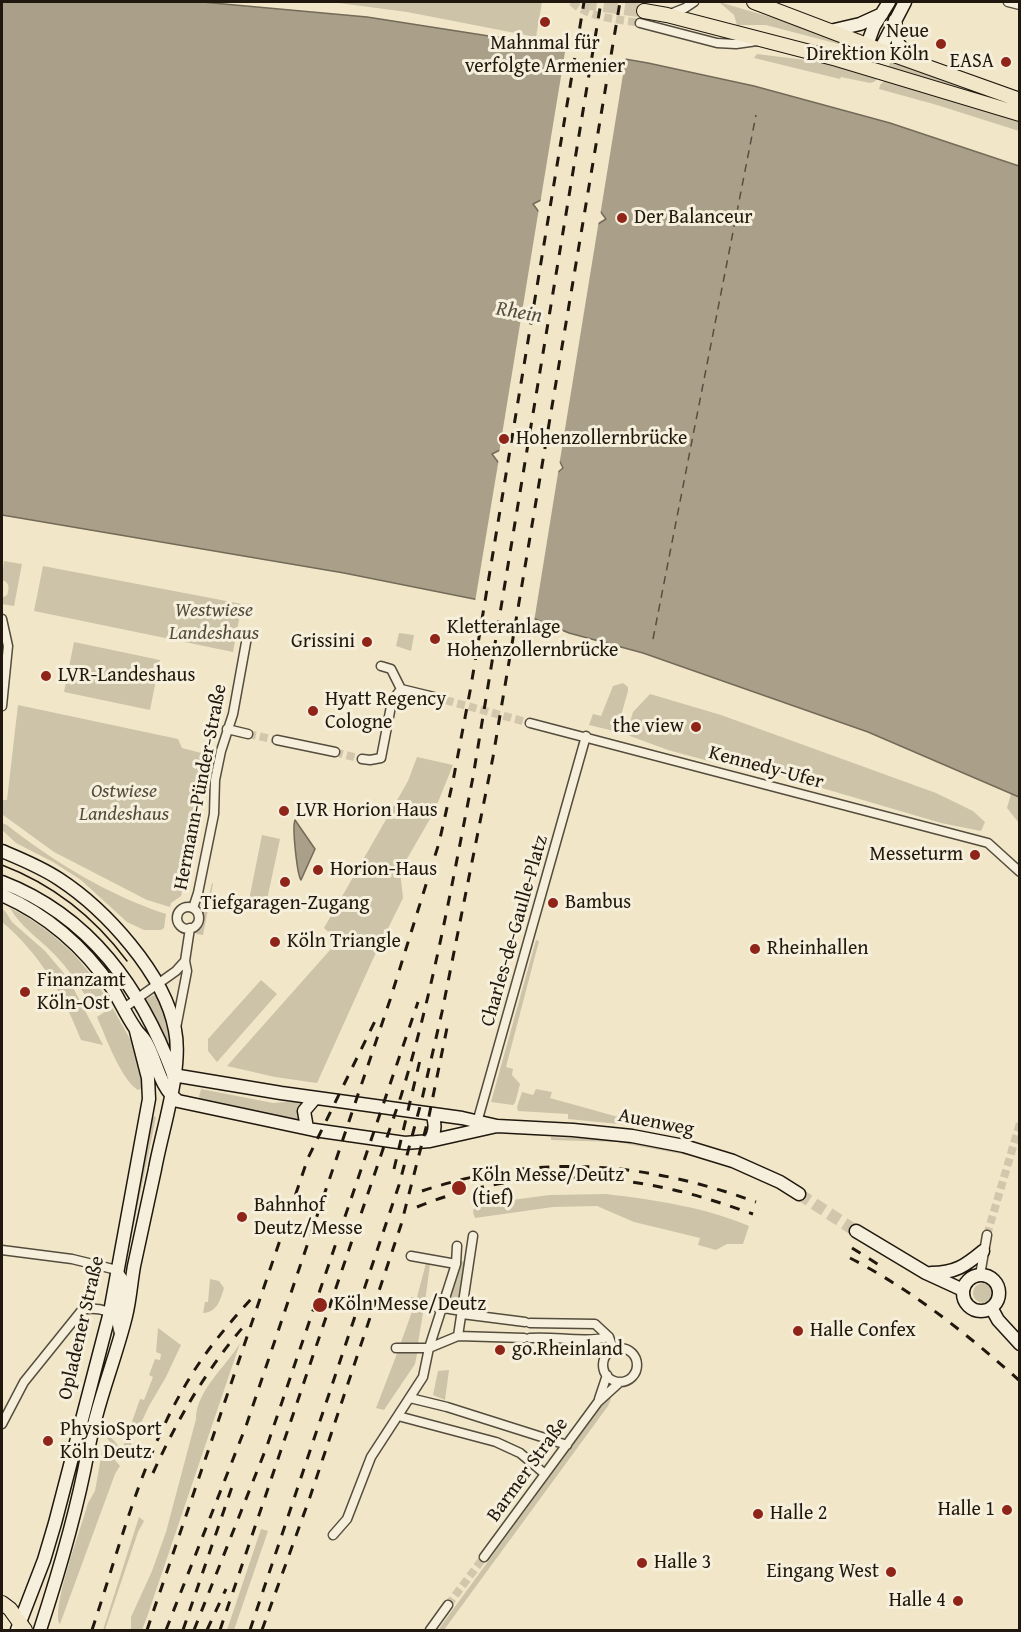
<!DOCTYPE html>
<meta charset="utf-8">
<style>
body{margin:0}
#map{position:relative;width:1021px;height:1632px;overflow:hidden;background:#f1e6c8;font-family:"Gentium Book Plus",serif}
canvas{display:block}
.frame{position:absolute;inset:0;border:3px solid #20180e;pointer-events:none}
</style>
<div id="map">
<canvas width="1021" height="1632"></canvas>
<div class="frame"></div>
</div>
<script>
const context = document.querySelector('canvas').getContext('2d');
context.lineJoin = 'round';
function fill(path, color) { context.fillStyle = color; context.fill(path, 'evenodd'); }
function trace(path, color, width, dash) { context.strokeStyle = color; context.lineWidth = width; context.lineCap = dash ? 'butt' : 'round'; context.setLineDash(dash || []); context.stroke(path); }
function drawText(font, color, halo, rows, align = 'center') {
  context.font = font + ' "Gentium Book Plus",serif'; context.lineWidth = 6; context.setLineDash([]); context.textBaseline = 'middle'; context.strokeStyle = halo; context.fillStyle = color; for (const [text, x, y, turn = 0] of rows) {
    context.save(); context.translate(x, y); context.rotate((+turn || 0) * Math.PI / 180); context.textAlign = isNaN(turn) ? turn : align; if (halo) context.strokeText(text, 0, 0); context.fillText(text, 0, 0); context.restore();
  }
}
const green = new Path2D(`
 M331,2H542L536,37L407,12Z
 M719,2L777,19L847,44L846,46L766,25H737L734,15Z
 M757,54L822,62L879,77L874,82L870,83L841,77L840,79L754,58Z
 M891,60L1019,106V109L888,68Z
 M886,79L1019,120V131L937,105L879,89L880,85Z
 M4,561L22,564L14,606L2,604V598L7,595C10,588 9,582 2,580Z
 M43,566L242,604L233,652L34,611Z
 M399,633L414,635L411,651L396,646Z
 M74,642L160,660L150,710L64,692Z
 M623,683L628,687V691L617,730L614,731L589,725L593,714L601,716L613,686Z
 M650,694L721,715L936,793L973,811L985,822L981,831L941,823L713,756L712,762L668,750L630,736L627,733L633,712Z
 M18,705L178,739L182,748L209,755L181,896L171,903L170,907L147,900L54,852L3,815L2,800H7Z
 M417,757L453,765L434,812L400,871L403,898L373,959L317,1083L275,1077L227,1066L338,941L324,928L408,781Z
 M1011,794L1019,797V823L1007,808Z
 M2,823L7,825C54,862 110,896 166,914L164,928L161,930H144L127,922L81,880L53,862L16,843L2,830Z
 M262,835L280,839L265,909L248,905Z
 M212,883L213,884L203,935L196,934L202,920L201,908L204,896H209Z
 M10,908C49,927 83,958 105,996L91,1005C80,986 68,968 52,952C38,938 20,926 10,908Z
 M2,909L5,911L12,922L45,951L68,978L103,1045L81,1040C63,994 40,954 2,922Z
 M536,940L539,941L506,1067L513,1069L512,1075L520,1084L515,1103L513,1105L491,1102Z
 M261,980L277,994L217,1062L208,1051V1039Z
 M156,994C167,1016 171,1030 172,1055L143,1001Z
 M112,1007L135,1048L145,1087L138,1090C121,1080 105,1035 97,1017Z
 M201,1089L273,1103L297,1101L306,1103L302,1122L198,1101Z
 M536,1089L552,1092L550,1098L647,1125L649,1118L677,1125L676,1128L667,1127L659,1131L629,1125L568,1119V1114L518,1111L517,1107L522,1092L533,1095Z
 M151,1116L156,1117L129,1248L125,1247Z
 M551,1137L620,1140L693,1154L692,1156L617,1142L551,1140Z
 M606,1194C655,1200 704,1207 749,1226L743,1244H727L716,1250L698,1245L700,1238L634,1222L597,1206L553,1207L475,1218L473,1212L475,1205L549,1195Z
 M461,1261L466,1262L460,1307L445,1305Z
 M426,1263L430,1264L425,1302L416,1301Z
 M210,1279L219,1281L224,1288C220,1301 217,1312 203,1313L205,1302H208Z
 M973 1293a10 10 0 1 1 20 0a10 10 0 1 1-20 0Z
 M414,1306L424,1307L418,1343L400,1345Z
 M158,1328L181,1345L166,1377L149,1406L124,1459L107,1438L108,1434L122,1450L140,1399L144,1400L153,1377L149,1375L155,1359L160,1360L161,1354L156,1352Z
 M240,1343L147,1617L142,1630H131V1617L152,1571L166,1532L196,1419C196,1390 227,1366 240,1343Z
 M418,1349L415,1364L384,1410L376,1408L398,1351Z
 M449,1370L445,1400L433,1395L438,1371Z
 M608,1397L611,1399L608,1406L444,1630H438Z
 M103,1446L120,1466L115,1474L60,1624L59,1623C53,1602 81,1529 88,1503L95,1491Z
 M139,1517L144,1521L138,1532L105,1630H103Z
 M261,1529L268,1531L234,1630H227Z`);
const water = new Path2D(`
 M2,2H202L367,17L521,41L648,63L754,86L890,123L1019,166V797L868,732L643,653L569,633L499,604L344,573L2,515ZM541,200L600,211L606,219L598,224L539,212L533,204ZM500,450L560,462L563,468L558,472L498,462L492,454Z
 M295,820L315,849L301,880C297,874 292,827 295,820Z`);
const pier = new Path2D(`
 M566,46L626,56L600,216L540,204Z
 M539,208L599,220L559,466L558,464L499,453Z
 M499,458L557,469L559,467L534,622L498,607L475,602Z`);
const ferry = new Path2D(`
 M653,639L756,115`);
const streetTunnel = new Path2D(`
 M572,2C588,18 618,19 640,23
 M434,697L530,723
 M248,734L277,740
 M335,752L362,759
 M987,1235L1020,1123
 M448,1605L484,1557`);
const secondaryTunnel = new Path2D(`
 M799,1194L856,1231`);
const primaryTunnel = new Path2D(`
 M583,2L644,11`);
const street = new Path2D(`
 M1008,2L1020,5
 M670,14L685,8L694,2
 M640,23L717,43L736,44L757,41
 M2,619L8,646L2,706
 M381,666L391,669L401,689
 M401,689L434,697
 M530,723L988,843L1020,872
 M227,729L248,734
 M277,740L335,752
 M362,759L370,760L381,758L392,701L401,689
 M177 918a11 11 0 1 1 22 0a11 11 0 1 1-22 0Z
 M193,908L198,893L214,814L215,780L221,751L233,714L247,637
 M124,1008L176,971L185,961
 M176,1028L187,971L185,961L190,928
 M476,1126L586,736
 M2,1250L72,1259L117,1270L123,1278L118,1322
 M411,1256L456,1264
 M980,1275L987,1235
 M413,1303L462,1311
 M462,1314L525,1322
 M530,1323L595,1324L609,1337L613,1349
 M458,1336L473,1236
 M530,1338C556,1336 583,1343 609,1337
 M396,1348H429L458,1336L524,1338
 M603 1365a17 17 0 1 1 34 0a17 17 0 1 1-34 0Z
 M410,1398L447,1407L567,1445
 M599,1399L607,1375
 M398,1416L496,1442L520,1453L545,1474
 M2,1424L24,1382L82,1310C93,1307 106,1309 115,1316L119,1334
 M333,1535L347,1519L371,1457L423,1377L429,1348L456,1264L457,1246
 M484,1557L598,1402L620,1382
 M430,1630L448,1605`);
const secondary = new Path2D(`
 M895,20L898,43L912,61
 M830,31L860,24L882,14
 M867,45L874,26L889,2
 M880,50L905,2
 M2,851C21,859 41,867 59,879C105,909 165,974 175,1030C183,1068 162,1130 155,1169C148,1201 141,1234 134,1266C131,1283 130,1300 126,1316C115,1361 96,1405 88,1451C77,1511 59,1572 40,1630
 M2,882C90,916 141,988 173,1074
 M2,895C47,915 84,947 112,988C120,1001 126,1015 135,1028C138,1033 143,1037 146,1042C157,1061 159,1087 178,1101L314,1130L405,1143L430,1141L497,1126L573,1130L632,1136L684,1146L733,1161L780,1182L799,1194
 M173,1075L281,1093L462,1118L497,1126
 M307,1128L304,1111L315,1098
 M430,1141C435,1133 436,1123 432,1114
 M856,1231L926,1273L963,1290
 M931,1273C955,1273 965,1266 983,1251
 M963 1293a18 18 0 1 1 36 0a18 18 0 1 1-36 0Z
 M992,1309L998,1320L1020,1344
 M17,1630L44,1560L55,1523L110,1312L149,1099L148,1078L136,1031`);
const primary = new Path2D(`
 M754,2L880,50L1020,100
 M644,11L667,15L837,59L1020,114
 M842,58L868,55L880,50
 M2,1603L10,1609L25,1630`);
const tram = new Path2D(`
 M2,865C52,884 95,918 127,961`);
const rail = new Path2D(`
 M394,1169L421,1056
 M422,1191C537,1153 643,1161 756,1202
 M417,1207C498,1174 590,1170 674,1190C701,1196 727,1205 753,1214
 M852,1248L884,1268
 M850,1258C912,1290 967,1334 1020,1381
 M153,1473C177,1420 206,1370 244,1326
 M92,1630C120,1546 142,1456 189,1379C207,1349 230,1322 254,1296
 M147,1630L308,1158L376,1019
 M166,1630L246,1426L390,1000L439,843L453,781L471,686L584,2
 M183,1630L234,1481
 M194,1630L267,1446L418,1002
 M207,1630L226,1589
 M220,1630L401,1096C433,992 452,884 473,777L601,2
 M250,1630L399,1185L422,1099L442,1012L493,757L620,2
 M262,1630L310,1497L401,1225L429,1116L448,1023`);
const markers = [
 [545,22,6,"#8f2418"],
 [941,44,6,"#8f2418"],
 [1006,62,6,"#8f2418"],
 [622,218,6,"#8f2418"],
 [504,439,6,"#8f2418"],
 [435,639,6,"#8f2418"],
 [367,642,6,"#8f2418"],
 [46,676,6,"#8f2418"],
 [313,711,6,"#8f2418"],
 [696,727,6,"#8f2418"],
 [284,811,6,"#8f2418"],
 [975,855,6,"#8f2418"],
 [318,870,6,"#8f2418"],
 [285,882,6,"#8f2418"],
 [553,903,6,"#8f2418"],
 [275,942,6,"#8f2418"],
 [755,949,6,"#8f2418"],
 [25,992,6,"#8f2418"],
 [459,1188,8,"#8f2418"],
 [242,1217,6,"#8f2418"],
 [320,1305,8,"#8f2418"],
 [798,1331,6,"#8f2418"],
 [500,1350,6,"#8f2418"],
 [48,1441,6,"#8f2418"],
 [1007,1510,6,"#8f2418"],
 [758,1514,6,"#8f2418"],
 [642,1563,6,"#8f2418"],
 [891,1572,6,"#8f2418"],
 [958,1601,6,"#8f2418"]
];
const poiNames = [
 ["Neue",929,32,"right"],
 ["Direktion Köln",929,55,"right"],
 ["Mahnmal für",545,44,"center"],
 ["verfolgte Armenier",545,67,"center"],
 ["EASA",994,62,"right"],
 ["Der Balanceur",634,218],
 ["Hohenzollernbrücke",516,439],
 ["Kletteranlage",447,628],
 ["Hohenzollernbrücke",447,651],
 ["Grissini",355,642,"right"],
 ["LVR-Landeshaus",58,676],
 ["Hyatt Regency",325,700],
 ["Cologne",325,723],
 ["the view",684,727,"right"],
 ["LVR Horion Haus",296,811],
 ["Messeturm",963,855,"right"],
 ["Horion-Haus",330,870],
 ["Bambus",565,903],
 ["Tiefgaragen-Zugang",285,904,"center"],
 ["Köln Triangle",287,942],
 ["Rheinhallen",767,949],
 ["Finanzamt",37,981],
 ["Köln-Ost",37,1004],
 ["Köln Messe/Deutz",472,1176],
 ["(tief)",472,1199],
 ["Bahnhof",254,1206],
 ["Deutz/Messe",254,1229],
 ["Köln Messe/Deutz",334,1305],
 ["Halle Confex",810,1331],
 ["go.Rheinland",512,1350],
 ["PhysioSport",60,1430],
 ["Köln Deutz",60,1453],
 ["Halle 1",995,1510,"right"],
 ["Halle 2",770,1514],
 ["Halle 3",654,1563],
 ["Eingang West",879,1572,"right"],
 ["Halle 4",946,1601,"right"]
];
const parkNames = [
 ["Westwiese",214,611],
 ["Landeshaus",214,634],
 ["Ostwiese",124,792],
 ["Landeshaus",124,815]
];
const streetNames = [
 ["Kennedy-Ufer",766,768,15],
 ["Hermann-Pünder-Straße",201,787,-79],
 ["Charles-de-Gaulle-Platz",515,931,-74],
 ["Auenweg",656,1123,11],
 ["Opladener Straße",82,1328,-77],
 ["Barmer Straße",528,1470,-54]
];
const waterNames = [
 ["Rhein",519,313,10]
];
fill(green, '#cdc3a8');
fill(water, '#aaa089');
trace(water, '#736a58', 1.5);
fill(pier, '#f1e6c8');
trace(ferry, '#574e3f', 1.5, [8, 6]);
trace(streetTunnel, '#d2c7ac', 8, [8, 4]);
trace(secondaryTunnel, '#d2c7ac', 12, [12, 6]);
trace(primaryTunnel, '#d2c7ac', 14, [14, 7]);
trace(street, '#544c3c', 11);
trace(secondary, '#20180e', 15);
trace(primary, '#20180e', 16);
trace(street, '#f6efdb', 8);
trace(secondary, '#f6efdb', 12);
trace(primary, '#f1e6c8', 14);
trace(tram, '#20180e', 1.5);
trace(rail, '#20180e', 3, [10, 10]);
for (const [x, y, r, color] of markers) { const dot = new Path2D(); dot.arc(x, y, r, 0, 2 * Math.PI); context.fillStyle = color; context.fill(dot); trace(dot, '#f6efdb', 2); }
drawText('20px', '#20180e', '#f6efdb', poiNames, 'left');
drawText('italic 20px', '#544b3c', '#f6efdb', parkNames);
drawText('20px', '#20180e', '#f6efdb', streetNames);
drawText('italic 21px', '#574e3f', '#f6efdb', waterNames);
</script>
